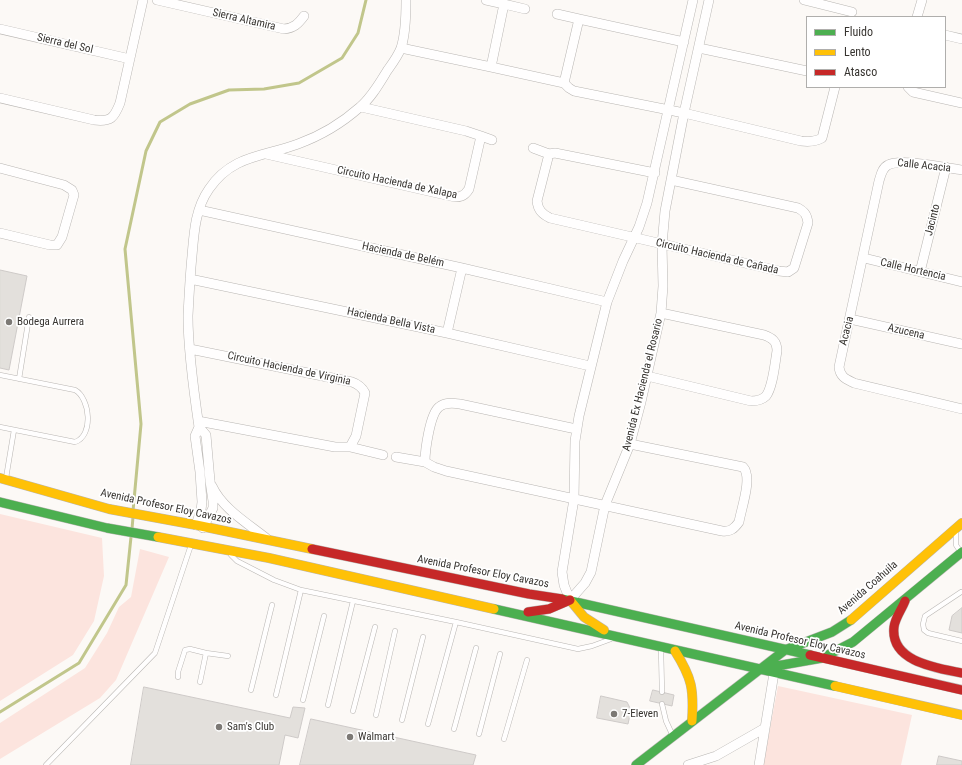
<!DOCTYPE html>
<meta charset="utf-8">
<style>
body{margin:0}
#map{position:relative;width:962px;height:765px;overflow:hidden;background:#fcf9f6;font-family:"Roboto Condensed",sans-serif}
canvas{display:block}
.legend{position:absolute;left:806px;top:16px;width:140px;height:72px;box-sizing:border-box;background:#fff;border:1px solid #afaeac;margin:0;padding:5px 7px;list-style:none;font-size:12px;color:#373430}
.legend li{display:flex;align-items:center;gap:8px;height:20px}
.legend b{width:20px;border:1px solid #afaeac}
</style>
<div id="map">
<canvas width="962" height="765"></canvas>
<ul class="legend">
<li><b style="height:5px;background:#4caf50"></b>Fluido</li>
<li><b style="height:5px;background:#ffc107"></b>Lento</li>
<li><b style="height:5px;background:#c62828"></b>Atasco</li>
</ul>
</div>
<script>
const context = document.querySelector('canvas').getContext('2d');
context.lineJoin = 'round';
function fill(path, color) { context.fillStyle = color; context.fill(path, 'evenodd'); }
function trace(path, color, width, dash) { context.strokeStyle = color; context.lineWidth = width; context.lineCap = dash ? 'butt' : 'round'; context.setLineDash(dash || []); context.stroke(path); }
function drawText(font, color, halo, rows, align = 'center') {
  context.font = font + ' "Roboto Condensed",sans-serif'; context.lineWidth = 3.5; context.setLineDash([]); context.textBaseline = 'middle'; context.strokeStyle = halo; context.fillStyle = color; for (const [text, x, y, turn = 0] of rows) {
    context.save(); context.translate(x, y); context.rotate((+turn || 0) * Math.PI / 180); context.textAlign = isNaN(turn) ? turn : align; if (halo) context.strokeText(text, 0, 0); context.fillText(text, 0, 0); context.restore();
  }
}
const green = new Path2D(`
 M0,514L102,538L104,576L94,621L73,655L0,701Z
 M140,549L169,557L116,680L100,698L0,759V723L85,668L107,633L119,607L131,597Z
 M778,686L912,715L901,765H763Z`);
const stream = new Path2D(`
 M133,511L141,424L125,249L146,151L160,122L190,104L229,90L264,89L299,83L342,58L358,33L366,0
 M132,529L133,517
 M0,712L79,663L126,585L131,537`);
const building = new Path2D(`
 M0,270L27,276L9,370L0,368Z
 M962,608V633L949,630L952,616Z
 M144,687L290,718L293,707L305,708L298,738L285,735L279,765H131Z
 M653,690L674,695L672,706L650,701Z
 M601,696L627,702L631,710L628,724L597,718Z
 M311,719L476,755L473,765H300Z
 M939,756L962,761V765H937Z`);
const lane = new Path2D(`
 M0,375L75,390C90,398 94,436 75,442L0,427
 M19,379L29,317
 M6,478L14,430
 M956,532V545L960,551
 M231,555L237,561L274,580L301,590L456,622L578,649L592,646L611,639
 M961,592L925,616L923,624L924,630L928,633L962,641
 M661,649L662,692
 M178,677V672L185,650L190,649L206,653L228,656
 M200,682L206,653
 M251,690L272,605
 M276,695L301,590
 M303,700L324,616
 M662,704L666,721L672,734
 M328,705L353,601
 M353,711L375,627
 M376,715L395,631
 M402,720L423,637
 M428,724L456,622
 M454,729L476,648
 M479,734L500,654
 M504,739L527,660
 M46,765L155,653L191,545`);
const street = new Path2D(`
 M157,0L284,29C294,28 298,24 304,16
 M693,0L647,203L639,227L623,261L607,302L579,416L575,441L574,499L562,572L564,585L570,600L585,583L591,572L605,505L630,444L641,402L661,313L663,286L662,245L665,211L684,113L709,0
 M804,0L852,12
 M504,4L525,9
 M557,14L579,19
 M917,17L922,0
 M0,29L130,59
 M945,35L962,39
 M684,42L579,19L564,83L569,88L574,91L684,113L801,141C809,142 815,142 822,138L835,87
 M401,48L491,67L504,4L486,0
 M699,48L807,71
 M491,67L564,83
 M908,87L913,92L962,103
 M0,98L94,120C111,122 114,118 120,103L143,0
 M481,136L492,140
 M533,148L549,154
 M266,154L450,196C459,198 464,197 469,189L481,136L466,131L361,107
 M0,168L64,185L72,190L74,195L62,237L57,245H50L0,233
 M962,170C947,168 900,158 888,165C882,168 881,175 879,181L839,367C840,377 846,379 854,383L962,409
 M655,173L555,153L549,154L537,201C538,210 542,214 550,218L779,271L788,272L794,268L808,223C807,215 805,212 798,208L671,180
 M199,210L462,268L607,302
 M864,258L962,282
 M920,272L946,167
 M190,279L447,333L590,366
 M850,319L962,344
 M447,333L462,268
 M190,349L352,382C358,384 362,387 365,393L356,436L350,447H335L198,421
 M647,376L751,401C757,401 762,400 766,396C773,387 775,362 777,351C777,341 772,338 764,335L661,313
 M199,427L206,435L210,481L213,501V508L203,528
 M576,429L460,404C453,403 445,402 439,407C430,414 425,450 425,462L434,467L446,471L722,531C730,532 734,529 739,522C741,509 753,477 743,467L630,444
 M350,447L383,455
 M396,457L425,462
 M212,486C222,508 247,523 266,538
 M196,525L201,510L202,502L200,472L195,436L199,427C194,393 188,351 188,316C189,296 190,276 192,256C194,233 195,209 209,189C232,155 263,157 298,144C320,136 342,123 360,107C371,98 379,84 387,71C392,64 398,56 401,48C405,36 406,13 406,0
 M688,765L716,756L765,728
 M759,765L774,673`);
const fast = new Path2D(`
 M0,502L107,528L158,537
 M562,599L810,655
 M494,609L835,686
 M765,668L822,658L853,642L962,552
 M636,765L785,650L832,632L851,620`);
const slow = new Path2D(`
 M0,478L109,509L196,525L312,549
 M158,537L269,558L494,609
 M570,600L584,617L604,630
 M851,620L962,523
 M675,651C692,678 694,689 692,721
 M835,686L962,715`);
const jam = new Path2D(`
 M312,549L529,594L562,599
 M905,601C902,609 895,618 894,627C890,662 937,668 962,673
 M528,612L549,609L570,600
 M810,655L962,690`);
const markers = [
 [9,322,4,"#7c7975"],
 [614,714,4,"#7c7975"],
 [219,727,4,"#7c7975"],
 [350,737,4,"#7c7975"]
];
const streetNames = [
 ["Sierra Altamira",244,20,13],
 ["Sierra del Sol",65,44,13],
 ["Calle Acacia",924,166,6],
 ["Circuito Hacienda de Xalapa",397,183,12],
 ["Jacinto",933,220,-76],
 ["Hacienda de Belém",403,255,12],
 ["Circuito Hacienda de Cañada",717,257,13],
 ["Calle Hortencia",913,270,13],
 ["Hacienda Bella Vista",391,321,12],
 ["Acacia",847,331,-76],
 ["Azucena",906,332,13],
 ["Circuito Hacienda de Virginia",289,369,12],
 ["Avenida Ex Hacienda el Rosario",643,385,-76],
 ["Avenida Profesor Eloy Cavazos",166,507,12],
 ["Avenida Profesor Eloy Cavazos",483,572,11],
 ["Avenida Coahuila",868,588,-41],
 ["Avenida Profesor Eloy Cavazos",800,641,13]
];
const poiNames = [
 ["Bodega Aurrera",17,322],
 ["7-Eleven",622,714],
 ["Sam's Club",227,727],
 ["Walmart",358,737]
];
fill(green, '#fce4de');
trace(stream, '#c1c68b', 3);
fill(building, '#e3e0dc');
trace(building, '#cecac8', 1);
trace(lane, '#b9b6b3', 5.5);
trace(street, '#b9b6b3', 10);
trace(fast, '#b9b6b3', 10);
trace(slow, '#b9b6b3', 10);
trace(jam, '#b9b6b3', 10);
trace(lane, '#fffefe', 4.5);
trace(street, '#fffefe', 9);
trace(fast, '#4caf50', 9);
trace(slow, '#ffc107', 9);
trace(jam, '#c62828', 9);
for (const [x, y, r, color] of markers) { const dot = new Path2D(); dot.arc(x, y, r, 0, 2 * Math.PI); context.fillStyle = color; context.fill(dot); trace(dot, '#fff', 1.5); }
drawText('11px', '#373430', '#fff', streetNames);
drawText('11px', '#373430', '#fff', poiNames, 'left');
</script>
